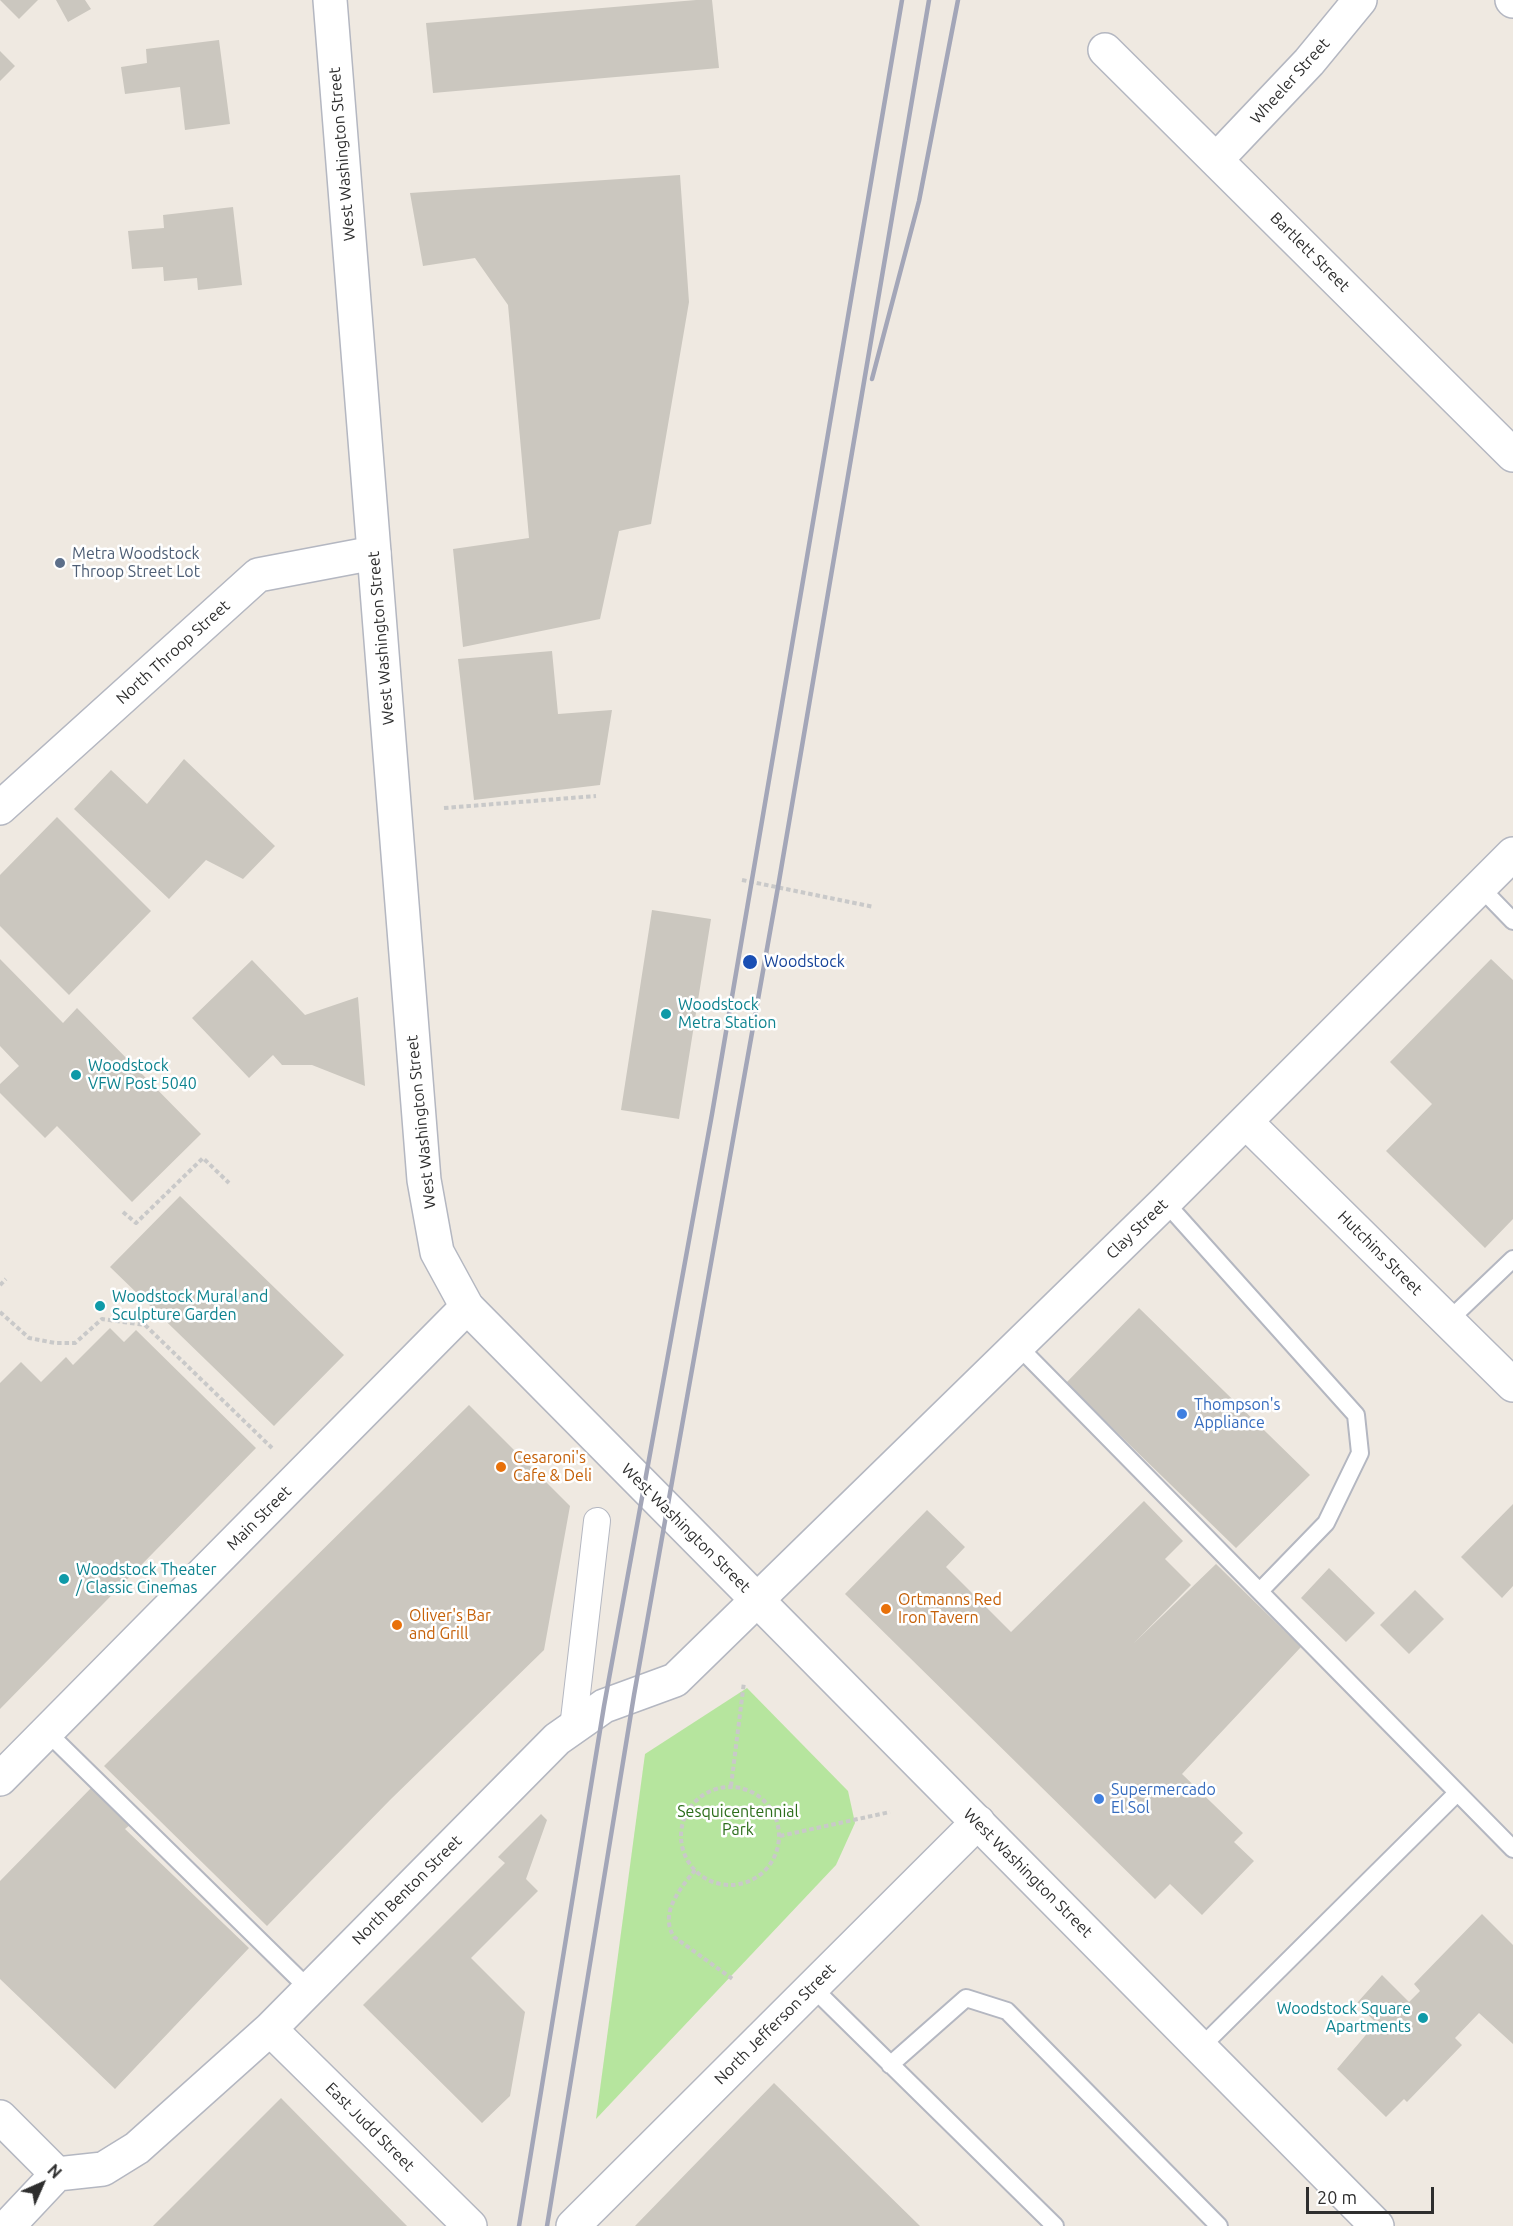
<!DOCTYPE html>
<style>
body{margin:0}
#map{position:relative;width:1513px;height:2226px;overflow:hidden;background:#efe9e1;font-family:Ubuntu,sans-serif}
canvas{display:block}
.north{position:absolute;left:12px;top:2154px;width:60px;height:60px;-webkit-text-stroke:4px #fff;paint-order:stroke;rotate:45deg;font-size:16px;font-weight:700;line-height:24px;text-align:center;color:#2e2e2e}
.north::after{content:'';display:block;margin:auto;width:21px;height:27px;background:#2e2e2e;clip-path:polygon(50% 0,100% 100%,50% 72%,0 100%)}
.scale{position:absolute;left:1306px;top:2187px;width:128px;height:27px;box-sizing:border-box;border:3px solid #2e2e2e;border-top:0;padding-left:8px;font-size:18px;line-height:21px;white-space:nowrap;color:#2e2e2e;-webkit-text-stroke:4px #fff;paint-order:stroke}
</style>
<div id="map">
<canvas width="1513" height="2226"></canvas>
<div class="north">N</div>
<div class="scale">20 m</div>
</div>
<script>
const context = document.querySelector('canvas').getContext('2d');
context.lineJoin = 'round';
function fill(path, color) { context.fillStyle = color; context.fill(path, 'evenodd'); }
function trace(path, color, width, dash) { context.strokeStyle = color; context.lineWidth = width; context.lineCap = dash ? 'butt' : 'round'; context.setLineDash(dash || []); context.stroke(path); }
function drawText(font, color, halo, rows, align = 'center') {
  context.font = font + ' Ubuntu,sans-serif'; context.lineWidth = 5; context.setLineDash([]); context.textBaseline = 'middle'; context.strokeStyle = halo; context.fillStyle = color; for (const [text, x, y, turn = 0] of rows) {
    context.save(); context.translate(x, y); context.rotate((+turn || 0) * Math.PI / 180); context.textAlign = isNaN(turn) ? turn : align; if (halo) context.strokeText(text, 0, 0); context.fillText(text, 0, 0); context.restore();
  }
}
const green = new Path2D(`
 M747,1688L848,1791L855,1823L836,1865L596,2119L645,1754Z`);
const building = new Path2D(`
 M0,0H38L19,19Z
 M56,0H85L91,9L68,22Z
 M696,0H712L719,68L433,93L426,23Z
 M219,40L230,124L185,130L180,87L125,94L121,67L147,63L146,49Z
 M0,51L15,66L0,81Z
 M680,175L689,302L651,524L619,531L600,619L463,647L453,549L529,538L508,305L475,258L423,266L410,193Z
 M233,207L242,285L198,290L197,278L164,281L163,267L132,269L128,231L164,228L163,215Z
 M552,651L558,714L612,710L600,785L474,800L458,659Z
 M184,759L275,846L243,879L206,860L169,899L74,809L111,770L147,804Z
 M57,817L151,911L69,995L0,926V875Z
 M652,910L711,919L679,1119L621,1110Z
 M0,959L63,1023L77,1008L201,1134L132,1202L57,1126L45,1138L0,1093V1084L19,1066L0,1046Z
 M1491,959L1513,980V1219L1485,1248L1386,1151L1432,1104L1390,1062Z
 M252,960L305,1015L358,997L365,1086L312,1065H282L273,1055L249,1078L192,1018Z
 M180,1196L344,1355L274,1426L110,1267Z
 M1139,1308L1310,1475L1236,1548L1066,1383Z
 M110,1328L124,1342L136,1330L256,1448L0,1709V1383L21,1362L41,1382L66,1357L73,1365Z
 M469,1405L570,1506L544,1650L390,1800L267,1926L104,1766Z
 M1144,1501L1183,1541L1165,1559L1191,1585L1134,1643L1216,1564L1301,1647L1182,1774L1243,1833L1234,1842L1254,1861L1202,1915L1170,1884L1155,1899L845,1594L927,1510L965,1547L946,1567L1011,1632Z
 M1513,1504V1586L1502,1598L1461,1557Z
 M1329,1568L1375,1613L1346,1642L1301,1598Z
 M1415,1590L1444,1619L1409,1654L1380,1625Z
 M93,1786L131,1824L125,1829L249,1948L115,2089L0,1979V1881Z
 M541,1814L547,1820L526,1879L538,1891L471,1958L525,2012L510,2096L482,2123L363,2005L505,1863L498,1857Z
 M1482,1914L1513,1945V2044L1479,2013L1455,2038L1462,2045L1407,2102L1404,2099L1386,2117L1337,2069L1376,2023L1357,2003L1382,1975L1409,2002L1420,1991L1414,1984Z
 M774,2083L920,2226H635Z
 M281,2098L407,2226H153Z`);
const path = new Path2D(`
 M444,808L596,796
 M742,880L874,907
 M123,1212L136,1223L203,1158L229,1183
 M0,1285L6,1279
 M0,1312L29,1338L55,1343H75L102,1319L145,1325L272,1448
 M731,1786L744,1682
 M681 1836a49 49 0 1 1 98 0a49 49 0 1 1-98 0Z
 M780,1836L890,1812
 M695,1870C680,1889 659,1913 674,1937L734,1980`);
const service = new Path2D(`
 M1480,887L1513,921
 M1165,1202L1356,1415L1360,1453L1326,1523L1260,1591
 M1448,1321L1513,1259
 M1018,1346L1513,1849
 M47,1732L309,1989
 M812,1987L1055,2226
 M1200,2048L1457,1793
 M890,2065L966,1998L1007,2011L1219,2226`);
const pedestrian = new Path2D(`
 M573,1728L597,1521`);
const minor = new Path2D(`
 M1512,0L1513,1
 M1105,50L1513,455
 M1217,159L1309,62L1360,0
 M1246,1122L1513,1385
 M0,1779L467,1307
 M270,2029L470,2226
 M0,2117L57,2174
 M57,2174L103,2169L137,2148L270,2029L557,1739L604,1706L675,1680L1165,1202L1513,854
 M8,2226L57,2174
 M573,2226L978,1822`);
const tertiary = new Path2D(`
 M0,808L258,575L374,553`);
const secondary = new Path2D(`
 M330,0L424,1180L437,1252L467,1307L1377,2226`);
const rail = new Path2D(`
 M872,379L919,201L958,0
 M519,2226L604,1706L712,1114L902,0
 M547,2226L634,1695L778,887L929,0`);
const markers = [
 [60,563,6,"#5c6f8a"],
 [750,962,8,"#1a4fb4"],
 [666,1014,6,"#0f9aa8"],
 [76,1075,6,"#0f9aa8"],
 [100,1306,6,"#0f9aa8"],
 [1182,1414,6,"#3f7fe0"],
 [501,1467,6,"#e8710a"],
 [64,1579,6,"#0f9aa8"],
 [886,1609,6,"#e8710a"],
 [397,1625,6,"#e8710a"],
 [1099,1799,6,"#3f7fe0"],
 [1423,2018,6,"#0f9aa8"]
];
const streetNames = [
 ["Wheeler Street",1290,81,-48],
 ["West Washington Street",342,154,-95],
 ["Bartlett Street",1310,252,45],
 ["West Washington Street",381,638,-95],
 ["North Throop Street",173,652,-42],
 ["West Washington Street",421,1122,-96],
 ["Clay Street",1137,1229,-44],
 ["Hutchins Street",1380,1253,45],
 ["Main Street",259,1518,-45],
 ["West Washington Street",686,1528,45],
 ["West Washington Street",1028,1873,45],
 ["North Benton Street",407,1890,-45],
 ["North Jefferson Street",775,2024,-45],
 ["East Judd Street",370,2127,45]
];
const serviceNames = [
 ["Metra Woodstock",72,554],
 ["Throop Street Lot",72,572]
];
const transitNames = [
 ["Woodstock",764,962]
];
const cultureNames = [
 ["Woodstock",678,1005],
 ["Metra Station",678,1023],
 ["Woodstock",88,1066],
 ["VFW Post 5040",88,1084],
 ["Woodstock Mural and",112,1297],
 ["Sculpture Garden",112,1315],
 ["Woodstock Theater",76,1570],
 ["/ Classic Cinemas",76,1588],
 ["Woodstock Square",1411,2009,"right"],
 ["Apartments",1411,2027,"right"]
];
const shopNames = [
 ["Thompson's",1194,1405],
 ["Appliance",1194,1423],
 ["Supermercado",1111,1790],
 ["El Sol",1111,1808]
];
const foodNames = [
 ["Cesaroni's",513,1458],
 ["Cafe & Deli",513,1476],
 ["Ortmanns Red",898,1600],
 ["Iron Tavern",898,1618],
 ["Oliver's Bar",409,1616],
 ["and Grill",409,1634]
];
const parkNames = [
 ["Sesquicentennial",738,1812],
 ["Park",738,1830]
];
fill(green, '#b6e59e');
fill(building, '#cbc7bf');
trace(service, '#b4b7c1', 20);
trace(pedestrian, '#b4b7c1', 28);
trace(minor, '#b4b7c1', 36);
trace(tertiary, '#b4b7c1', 36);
trace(secondary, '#b4b7c1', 36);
trace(path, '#c9c9c9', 4, [4.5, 3]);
trace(service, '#fff', 16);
trace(pedestrian, '#fff', 26);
trace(minor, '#fff', 33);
trace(tertiary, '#fff', 33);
trace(secondary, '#fff', 33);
trace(rail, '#a3a6b8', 4.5);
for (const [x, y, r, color] of markers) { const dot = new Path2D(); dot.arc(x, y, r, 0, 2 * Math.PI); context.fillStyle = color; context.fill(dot); trace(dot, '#fff', 2); }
drawText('16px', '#2e2e2e', '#fff', streetNames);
drawText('16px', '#4e5e75', '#fff', serviceNames, 'left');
drawText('16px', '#164399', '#fff', transitNames, 'left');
drawText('16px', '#0d838f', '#fff', cultureNames, 'left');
drawText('16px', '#366cbe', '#fff', shopNames, 'left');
drawText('16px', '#c56008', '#fff', foodNames, 'left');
drawText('16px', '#2c6e1b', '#fff', parkNames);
</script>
